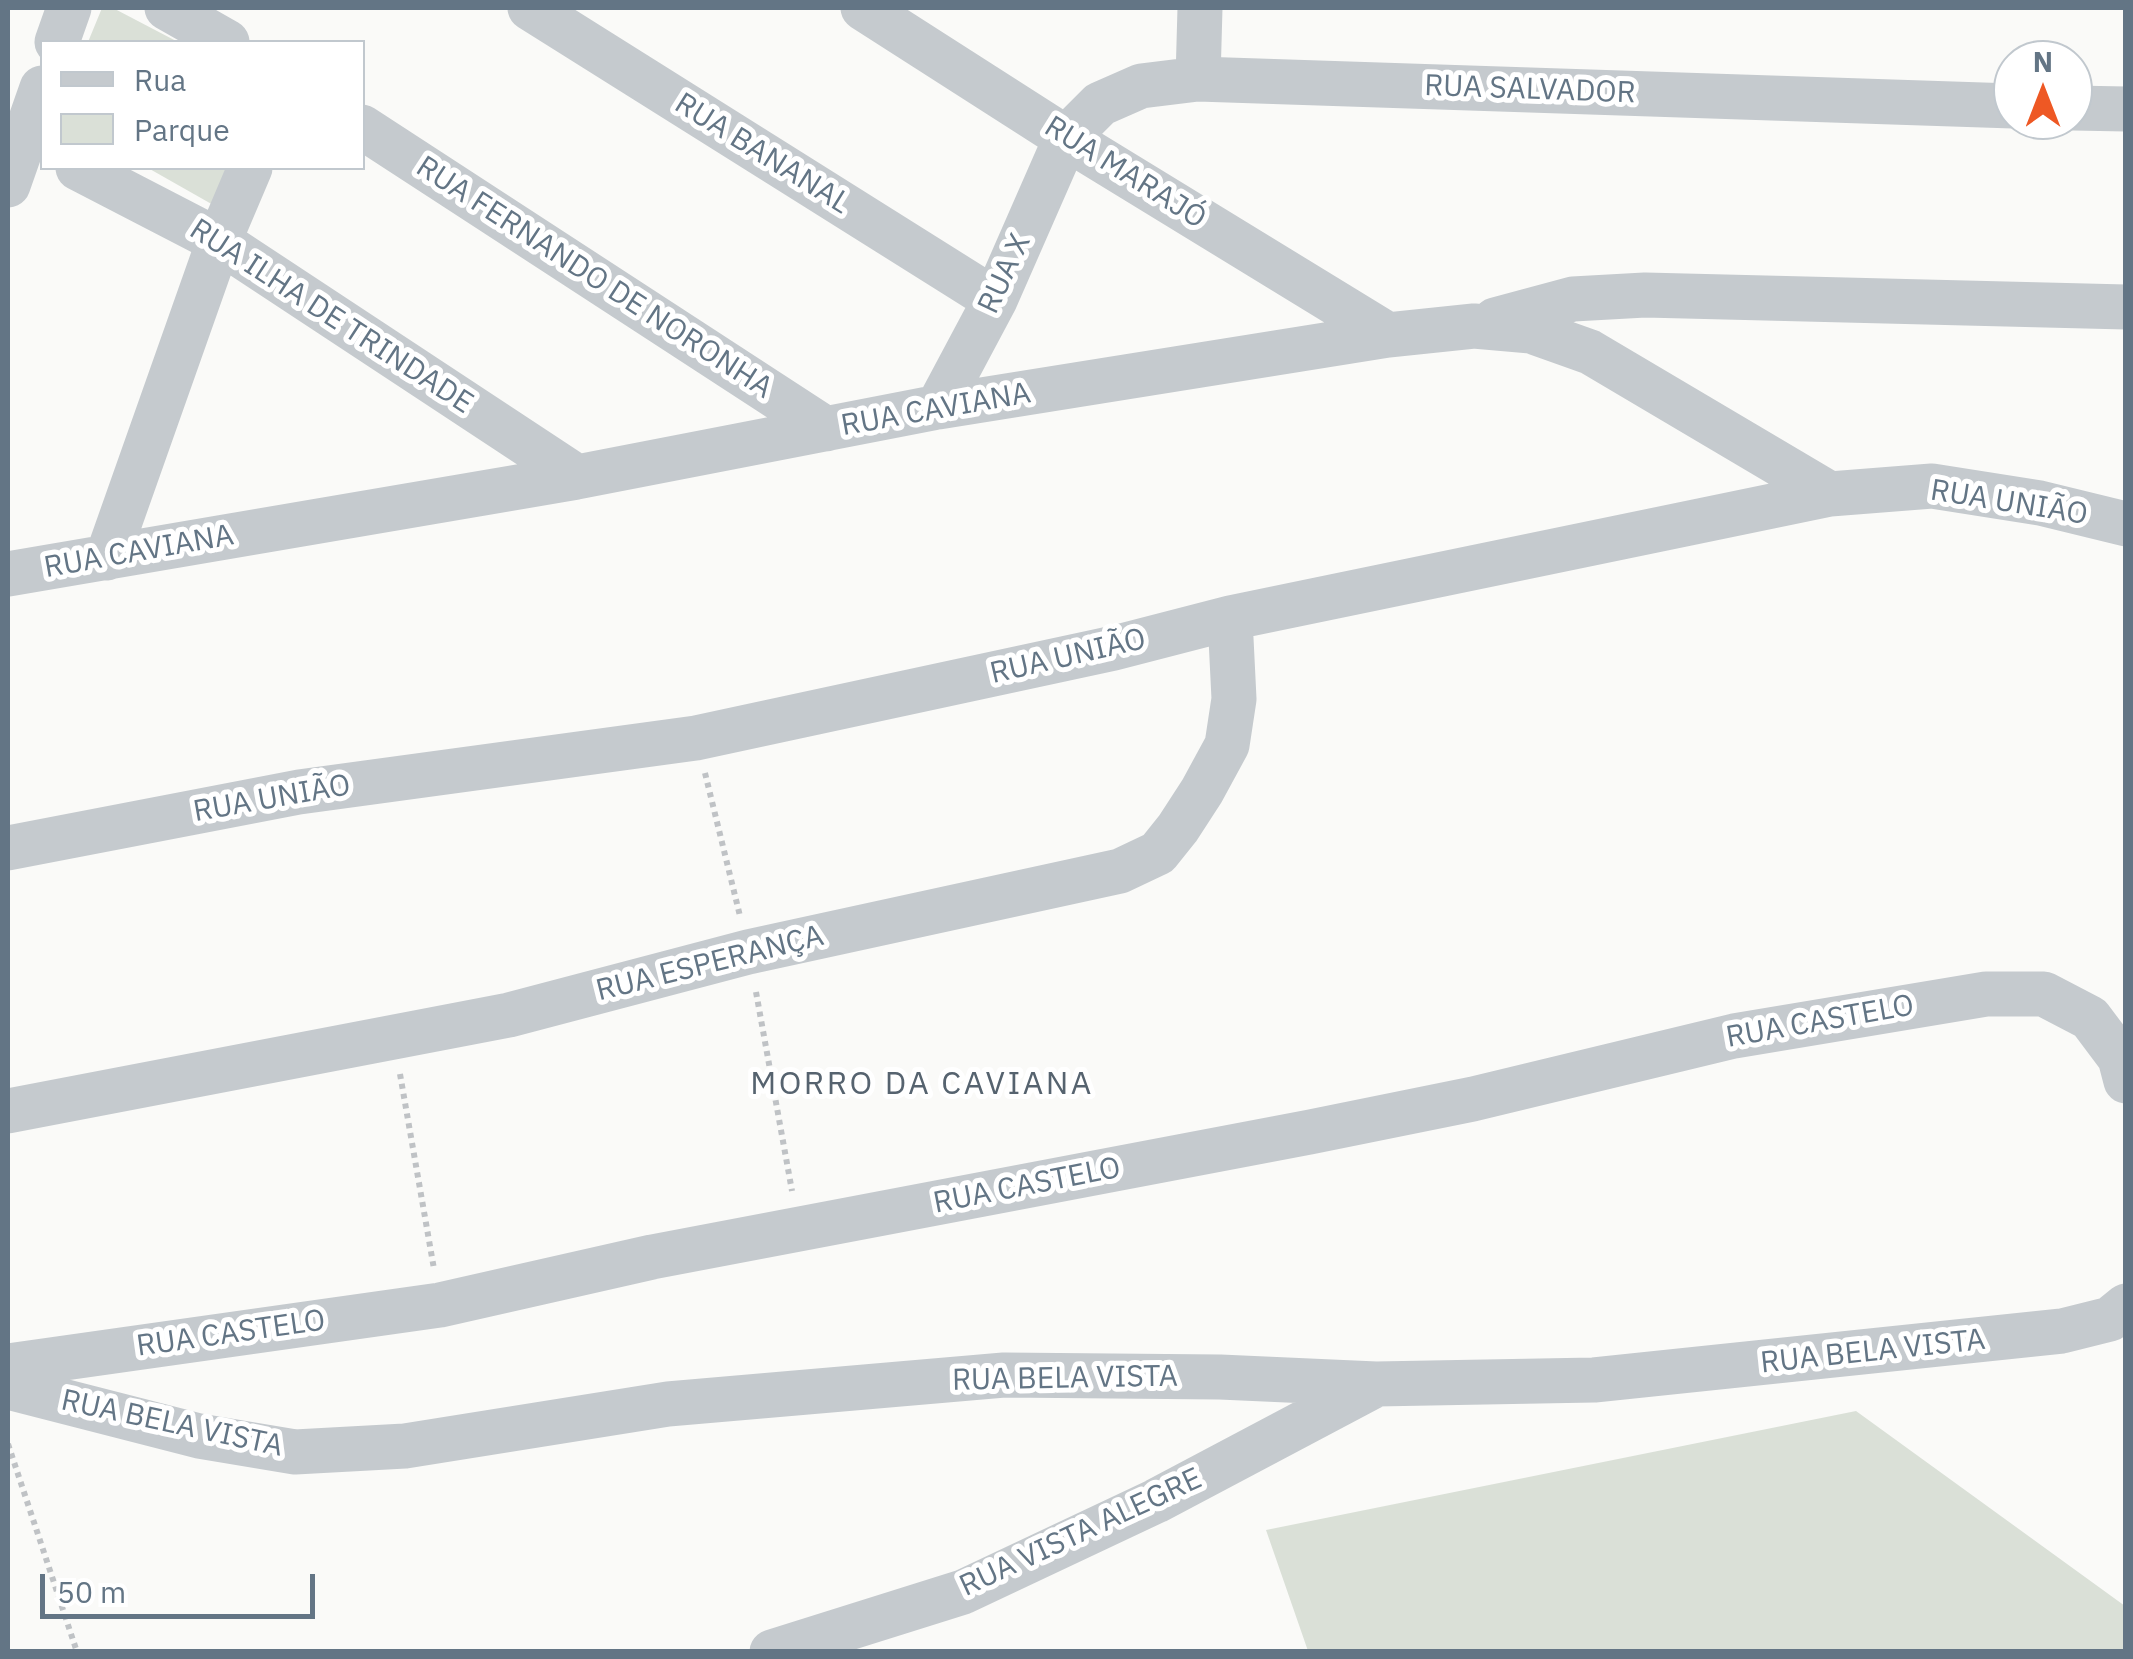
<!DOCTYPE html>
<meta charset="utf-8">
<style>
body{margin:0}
#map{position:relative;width:2133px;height:1659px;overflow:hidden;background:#fafaf8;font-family:"IBM Plex Sans",sans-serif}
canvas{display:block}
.frame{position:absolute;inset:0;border:10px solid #637585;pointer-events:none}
.legend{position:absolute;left:40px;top:40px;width:325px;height:130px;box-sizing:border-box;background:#fff;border:2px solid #c1c8ce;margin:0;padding:12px 18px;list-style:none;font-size:30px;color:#637585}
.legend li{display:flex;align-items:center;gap:20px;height:50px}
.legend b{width:50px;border:2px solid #c1c8ce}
.north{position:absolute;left:1993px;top:40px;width:100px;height:100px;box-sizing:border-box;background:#fff;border:2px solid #c1c8ce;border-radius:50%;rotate:0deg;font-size:28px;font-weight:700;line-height:40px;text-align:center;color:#637585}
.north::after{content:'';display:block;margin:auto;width:35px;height:45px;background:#ee5824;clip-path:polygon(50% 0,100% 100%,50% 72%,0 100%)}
.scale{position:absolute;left:40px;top:1574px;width:275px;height:45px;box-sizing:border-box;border:5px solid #637585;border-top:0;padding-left:12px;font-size:30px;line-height:35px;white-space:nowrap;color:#637585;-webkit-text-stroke:8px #fff;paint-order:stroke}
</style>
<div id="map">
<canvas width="2133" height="1659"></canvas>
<div class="frame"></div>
<ul class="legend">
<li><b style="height:12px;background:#c5cace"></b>Rua</li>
<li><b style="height:28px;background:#dae0d7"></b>Parque</li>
</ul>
<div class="north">N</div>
<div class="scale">50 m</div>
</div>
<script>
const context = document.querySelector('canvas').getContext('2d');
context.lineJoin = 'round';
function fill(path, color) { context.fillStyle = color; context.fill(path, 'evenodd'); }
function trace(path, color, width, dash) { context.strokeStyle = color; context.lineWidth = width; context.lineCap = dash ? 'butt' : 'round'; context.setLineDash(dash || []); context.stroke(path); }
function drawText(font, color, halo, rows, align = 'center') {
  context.font = font + ' "IBM Plex Sans",sans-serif'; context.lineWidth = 10; context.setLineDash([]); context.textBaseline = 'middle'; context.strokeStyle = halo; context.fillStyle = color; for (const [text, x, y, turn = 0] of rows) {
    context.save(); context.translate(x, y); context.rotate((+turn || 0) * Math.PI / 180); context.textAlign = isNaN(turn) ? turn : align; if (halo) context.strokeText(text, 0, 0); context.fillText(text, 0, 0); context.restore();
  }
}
const green = new Path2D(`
 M102,8H113L178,42H88Z
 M148,168H229L215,206Z
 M1856,1411L2125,1606V1651H1308L1266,1530Z`);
const path = new Path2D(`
 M705,773L740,916
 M756,992L792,1191
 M400,1074L434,1269
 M8,1444L77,1652`);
const minor = new Path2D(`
 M167,8L227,42
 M530,8L995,300
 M863,8L1066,138L1388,335
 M57,42L69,8
 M1198,79L1200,8
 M2073,108L2126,109
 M362,127L826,429
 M78,168L219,241L577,477
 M8,185L42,88
 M1495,320L1573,299L1645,295L2126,307
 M938,407L995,300L1066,138L1100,104L1141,86L1198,79L2013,106
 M107,558L219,241L250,168
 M8,574L577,477L938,407L1388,335L1474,326L1531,331L1590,352L1830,494
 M8,848L299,792L696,738L1114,648L1230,618L1830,494L1932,486L2040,503L2126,524
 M8,1111L509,1015L748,952L1120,871L1158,853L1178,828L1202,791L1227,745L1234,699L1230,618
 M8,1366L440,1305L652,1257L1310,1132L1473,1099L1734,1036L1986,994H2044L2090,1018L2120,1058L2126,1081
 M8,1387L199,1436L295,1452L405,1446L668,1404L1004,1375L1220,1377L1376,1384L1594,1380L2062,1331L2110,1319L2126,1306
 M772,1652L963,1592L1156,1501L1375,1385`);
const streetNames = [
 ["RUA SALVADOR",1530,90,2],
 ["RUA BANANAL",762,154,32],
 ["RUA MARAJÓ",1125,173,32],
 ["RUA X",1005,274,-65],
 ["RUA FERNANDO DE NORONHA",594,278,33],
 ["RUA ILHA DE TRINDADE",331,317,33],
 ["RUA CAVIANA",936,410,-10],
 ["RUA UNIÃO",2009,503,9],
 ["RUA CAVIANA",139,552,-10],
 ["RUA UNIÃO",1068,657,-13],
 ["RUA UNIÃO",272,799,-10],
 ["RUA ESPERANÇA",710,964,-14],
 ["RUA CASTELO",1820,1022,-10],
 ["RUA CASTELO",1027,1186,-11],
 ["RUA CASTELO",231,1334,-8],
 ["RUA BELA VISTA",1873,1352,-6],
 ["RUA BELA VISTA",1065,1379,-1],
 ["RUA BELA VISTA",172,1424,12],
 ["RUA VISTA ALEGRE",1081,1533,-25]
];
const neighbourhoodNames = [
 ["MORRO DA CAVIANA",922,1085]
];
fill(green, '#dae0d7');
trace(path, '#bfc2c5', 6, [5, 5]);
trace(minor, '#c5cace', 45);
drawText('30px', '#637585', '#fff', streetNames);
context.letterSpacing = '2.5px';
drawText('32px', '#56636f', '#fff', neighbourhoodNames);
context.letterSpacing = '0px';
</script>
